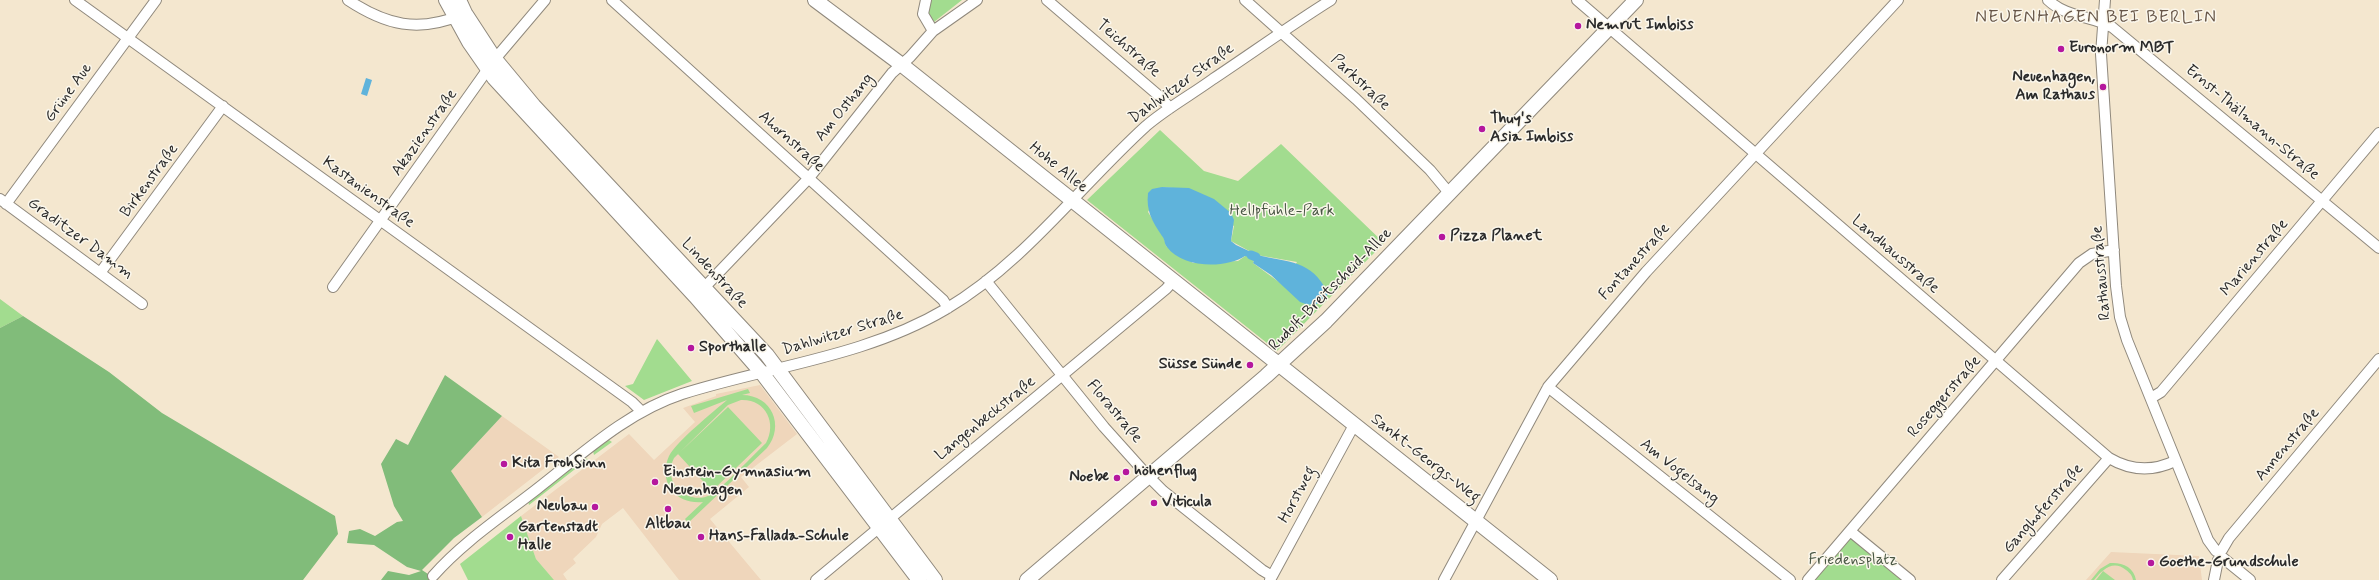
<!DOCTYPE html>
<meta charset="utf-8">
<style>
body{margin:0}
canvas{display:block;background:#f4e7cf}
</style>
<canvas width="2379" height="580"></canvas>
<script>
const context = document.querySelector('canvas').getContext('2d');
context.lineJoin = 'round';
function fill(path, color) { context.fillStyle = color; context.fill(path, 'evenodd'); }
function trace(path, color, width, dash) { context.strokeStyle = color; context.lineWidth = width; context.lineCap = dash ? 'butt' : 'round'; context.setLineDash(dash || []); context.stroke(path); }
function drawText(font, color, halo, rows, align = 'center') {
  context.font = font + ' Mynerve,sans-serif'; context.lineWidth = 3; context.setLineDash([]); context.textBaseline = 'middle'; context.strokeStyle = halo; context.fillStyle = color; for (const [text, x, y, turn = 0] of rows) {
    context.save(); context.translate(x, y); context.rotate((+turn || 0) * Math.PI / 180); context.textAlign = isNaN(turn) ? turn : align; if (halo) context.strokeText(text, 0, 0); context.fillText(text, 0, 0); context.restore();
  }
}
const built = new Path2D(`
 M760,385L797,434L741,477L749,487L710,519L761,580H679L623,508L602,524L596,537L573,559L576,563L563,574L567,580H554L536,559L521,516L629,434L654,460L695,422L683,408L716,396V394Z
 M502,416L559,457L482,517L451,471Z
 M2111,552L2199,556L2202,580H2086Z`);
const green = new Path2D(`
 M931,0H962L934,22L928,12Z
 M1160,130L1204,171L1238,181L1281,144L1384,243L1277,351L1087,200ZM1162,187L1173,188L1234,226L1231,241L1251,252L1238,261L1193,263L1166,246L1164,238L1148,212ZM1257,255L1297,262L1283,285L1253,263Z
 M0,299L23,316L0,328Z
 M657,339L692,381L644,400L625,386L633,384Z
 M748,389L750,393L742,395C772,395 785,426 767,448L688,523L685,519L703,502C690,503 679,500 671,489C664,479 664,467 669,456C677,441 713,412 727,400L694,413L691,406ZM741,400C766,399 777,423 766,443C753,455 723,488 710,495C699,501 684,497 676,487C670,479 669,468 674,458L728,405Z
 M728,407L762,443L712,491L678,454Z
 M609,440L612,442L594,455L593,451Z
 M584,458L588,459L529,505L528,501Z
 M521,516L536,559L554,580H468L460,564Z
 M1851,536L1905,580H1812Z
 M2110,563C2122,562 2134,567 2136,580H2133C2132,575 2130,573 2126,570C2113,559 2102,570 2094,580H2091L2100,569Z
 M2103,571L2115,580H2096Z`);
const forest = new Path2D(`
 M23,316L109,372L162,413L335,516L338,534L303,580H0V328Z
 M445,375L502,416L451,471L482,517L454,538L422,570L437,580H381L388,571L409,575L421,571L407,567L374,545L347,543L349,531L360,529L375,536L397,522L403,521L394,506L381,464L396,439L408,445Z`);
const water = new Path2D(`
 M366,78L372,80L367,96L361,94Z
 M1162,187L1189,188L1214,199L1231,213L1234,220L1231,241L1236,245L1251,252L1250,257L1245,256C1225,269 1182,268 1167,247C1164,244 1165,239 1162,236C1152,221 1146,211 1148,193L1152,189Z
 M1257,255C1289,263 1311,259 1328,293C1325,305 1311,307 1300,302L1271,275L1253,263Z`);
const canal = new Path2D(`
 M1251,255L1256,257`);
const street = new Path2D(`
 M75,0L632,402L642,412
 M348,0C386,25 418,33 461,15
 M612,0L943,300L948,308
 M926,0L923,14L933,31
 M1047,0L1158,95L1170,108
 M1245,0L1356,99L1430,170L1450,194
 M1577,0L2109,458C2131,471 2152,472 2175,461
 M2048,0C2067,18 2090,15 2112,27L2379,248
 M2105,0L2101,54L2116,286L2120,317L2127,340L2208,540L2216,551
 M0,199L142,304
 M6,204L156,0
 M100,273L223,106
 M986,281L1104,427L1148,476L1163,491L1262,570L1272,576
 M333,287L495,59L545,0
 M700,292L809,178L892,73L910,57L933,31L977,0
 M1548,387L1790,580
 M2151,398L2161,392L2379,133
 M1850,531L1910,580
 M2222,550L2229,538L2379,359
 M2223,558L2250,580
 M433,576C463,542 501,517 537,489C582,454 627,412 682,394C770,366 865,357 946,309C1024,263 1080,186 1146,126C1167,108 1191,95 1213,79C1252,53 1291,25 1331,0
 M816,580L1166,289L1174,280
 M1270,580L1354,425
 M1444,580L1548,387L1646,272L1898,0
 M1808,580L2079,263L2092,254L2114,250
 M2002,580L2109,458
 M2214,580L2218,560`);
const secondary = new Path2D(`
 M446,0L469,42L494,78L695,296L762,373L919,580
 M459,0L465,13L495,59L534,106L767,355L935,580
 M815,0L902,65L1550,580
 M1027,580L1266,376L1326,321L1636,0`);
const markers = [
 [1578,26,4,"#b5179e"],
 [2061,49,4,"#b5179e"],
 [2103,87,4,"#b5179e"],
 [1482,129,4,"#b5179e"],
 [1442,237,4,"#b5179e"],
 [691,348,4,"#b5179e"],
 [1250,365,4,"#b5179e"],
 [504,464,4,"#b5179e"],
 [1126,472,4,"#b5179e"],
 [1117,478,4,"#b5179e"],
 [655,482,4,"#b5179e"],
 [1154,503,4,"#b5179e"],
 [595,507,4,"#b5179e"],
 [668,509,4,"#b5179e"],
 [510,537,4,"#b5179e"],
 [701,537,4,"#b5179e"],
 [2151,563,4,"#b5179e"]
];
const poiNames = [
 ["Nemrut Imbiss",1586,26],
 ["Euronorm MBT",2069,49],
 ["Neuenhagen,",2095,78,"right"],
 ["Am Rathaus",2095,96,"right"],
 ["Thuy's",1490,120],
 ["Asia Imbiss",1490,138],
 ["Pizza Planet",1450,237],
 ["Sporthalle",699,348],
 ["Süsse Sünde",1242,365,"right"],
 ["Kita FrohSinn",512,464],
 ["höhenflug",1134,472],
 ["Einstein-Gymnasium",663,473],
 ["Neuenhagen",663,491],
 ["Noebe",1109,478,"right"],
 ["Viticula",1162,503],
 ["Neubau",587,507,"right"],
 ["Altbau",668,525,"center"],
 ["Gartenstadt",518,528],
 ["Halle",518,546],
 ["Hans-Fallada-Schule",709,537],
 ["Goethe-Grundschule",2159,563]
];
const streetNames = [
 ["Teichstraße",1128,49,41],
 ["Parkstraße",1360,83,43],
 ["Dahlwitzer Straße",1182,84,-36],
 ["Grüne Aue",69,93,-54],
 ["Am Osthang",845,108,-51],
 ["Ernst-Thälmann-Straße",2252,123,40],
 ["Akazienstraße",425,133,-55],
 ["Ahornstraße",791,142,42],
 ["Hohe Allee",1058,168,39],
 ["Birkenstraße",150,181,-54],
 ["Kastanienstraße",368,193,36],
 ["Graditzer Damm",80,239,36],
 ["Landhausstraße",1895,255,41],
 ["Marienstraße",2255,258,-50],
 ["Fontanestraße",1635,262,-48],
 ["Rathausstraße",2102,273,-95],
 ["Lindenstraße",714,274,47],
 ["Rudolf-Breitscheid-Allee",1331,290,-45],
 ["Dahlwitzer Straße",843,333,-17],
 ["Roseggerstraße",1945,397,-49],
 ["Florastraße",1114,412,50],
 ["Langenbeckstraße",986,419,-39],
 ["Annenstraße",2288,445,-50],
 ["Sankt-Georgs-Weg",1425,459,38],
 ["Am Vogelsang",1679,472,38],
 ["Horstweg",1298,495,-62],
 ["Ganghoferstraße",2044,509,-49]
];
const parkNames = [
 ["Hellpfühle-Park",1282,212],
 ["Friedensplatz",1853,561]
];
const quarterNames = [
 ["NEUENHAGEN BEI BERLIN",2096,18]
];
fill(built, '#efd6bb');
fill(green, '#a2dc8f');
fill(forest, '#81bc7a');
fill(water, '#5fb3db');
trace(canal, '#5fb3db', 9);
trace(street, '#90897d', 12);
trace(secondary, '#90897d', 16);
trace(street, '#fff', 10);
trace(secondary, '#fff', 14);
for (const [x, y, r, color] of markers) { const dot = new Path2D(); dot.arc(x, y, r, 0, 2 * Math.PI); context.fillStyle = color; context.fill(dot); trace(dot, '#fbf7ec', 1.5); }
drawText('bold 16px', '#2b2b2b', '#fbf7ec', poiNames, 'left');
drawText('16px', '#2b2b2b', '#fbf7ec', streetNames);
drawText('16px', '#495744', '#fbf7ec', parkNames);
context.letterSpacing = '1px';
drawText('18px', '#675648', '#fbf7ec', quarterNames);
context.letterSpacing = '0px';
</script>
